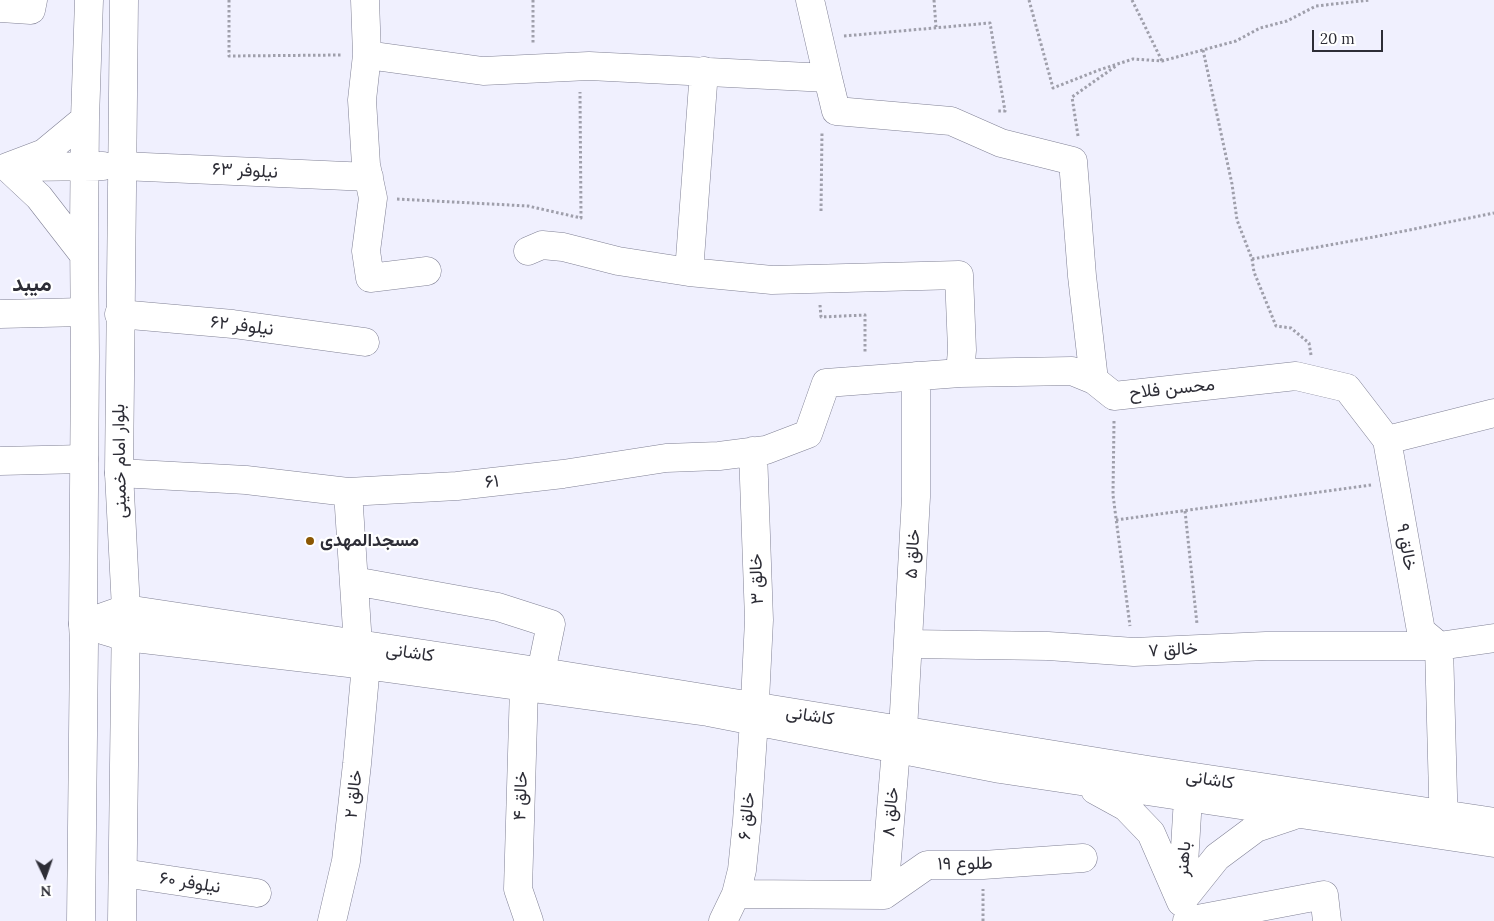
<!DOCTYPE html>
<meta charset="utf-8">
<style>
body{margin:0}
#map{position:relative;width:1494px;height:921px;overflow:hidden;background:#f0f0fe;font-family:Lora,serif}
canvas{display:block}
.north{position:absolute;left:20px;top:851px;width:50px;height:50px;-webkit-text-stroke:4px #fff;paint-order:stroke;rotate:177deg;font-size:14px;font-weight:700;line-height:20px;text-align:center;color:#2d2d36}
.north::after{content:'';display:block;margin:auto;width:18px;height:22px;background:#2d2d36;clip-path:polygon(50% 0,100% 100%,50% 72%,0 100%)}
.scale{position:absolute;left:1312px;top:30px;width:71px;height:22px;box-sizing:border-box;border:2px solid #2d2d36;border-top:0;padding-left:6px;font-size:15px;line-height:18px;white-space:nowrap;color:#2d2d36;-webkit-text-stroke:4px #fff;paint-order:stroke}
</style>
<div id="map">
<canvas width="1494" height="921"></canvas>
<div class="north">N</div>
<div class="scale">20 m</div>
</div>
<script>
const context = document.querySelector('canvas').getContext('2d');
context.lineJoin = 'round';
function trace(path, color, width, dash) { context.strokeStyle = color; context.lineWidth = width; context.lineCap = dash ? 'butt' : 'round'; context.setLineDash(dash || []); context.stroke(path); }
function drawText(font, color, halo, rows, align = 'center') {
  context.font = font + ' Lora,Vazirmatn,serif'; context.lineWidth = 4.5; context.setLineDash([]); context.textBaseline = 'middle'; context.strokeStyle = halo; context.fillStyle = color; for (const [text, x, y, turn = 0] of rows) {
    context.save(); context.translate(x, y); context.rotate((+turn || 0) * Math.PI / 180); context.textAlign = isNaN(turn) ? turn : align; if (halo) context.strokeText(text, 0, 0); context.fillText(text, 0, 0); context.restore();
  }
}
const path = new Path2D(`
 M229,0V56L341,55
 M533,0V43
 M934,0L936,27
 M1029,0L1053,88L1099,70L1133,59L1162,61L1236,41L1260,28L1287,21L1316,6L1370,0
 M1132,0L1162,61
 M844,36L990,23L1005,111H996
 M1203,50L1232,184L1237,220L1252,259L1254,272L1276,326L1291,328L1309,343L1311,355
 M1078,136L1072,97L1116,66
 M397,199L528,206L581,218L580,92
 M821,211L822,131
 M1252,259L1379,236L1494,213
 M820,305L821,317L865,315V354
 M1114,421L1113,495L1130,626
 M1185,511L1197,624
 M1116,520L1371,485
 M983,921V889`);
const minor = new Path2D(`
 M365,0L367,55L362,100L366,165L373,198L366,251L370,278L427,271
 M810,0L828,78
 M0,8L31,10L33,0
 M367,55L483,71L589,66L828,78L836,111L951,121L1001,143L1073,161L1082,276L1094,380
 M122,166L369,177
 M528,251L542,245L563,247L618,261L689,272L772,280L959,275L962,350L960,373
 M689,272L704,71
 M0,314L84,312
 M119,314L233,324L365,342
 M1387,440L1421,631L1439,646L1494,638
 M0,461L84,459
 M119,473L246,480L348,492L457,486L563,474L666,458L719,456L766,450L808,434L826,383L960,373L1072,371L1094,380L1114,396L1296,376L1347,388L1387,440L1494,413
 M354,581L498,607L551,624L541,672
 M908,644L1048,646L1134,652L1266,646H1439L1444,832
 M1095,790L1126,807L1151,833L1181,902L1217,857L1256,828L1292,816
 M1494,822L1148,770L530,670L126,609L83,624L126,637L366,665L708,712L1000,769L1494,843
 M123,873L257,893
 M736,894L884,895L927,865H983L1083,858
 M884,895L896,749L903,730L916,497V376
 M1182,897L1188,798
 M332,921L346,861L357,764L366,665L358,645L348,492
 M529,921L518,889L524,687L530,671
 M723,921L736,894L742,870L747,821L754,721L759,620L753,451
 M1187,921L1324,895L1327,921`);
const major = new Path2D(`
 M21,167L103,166
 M84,255L39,197L7,167L44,153L85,119
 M81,921L84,642L83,624L85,356L84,230L85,119L89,0
 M122,921L126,609L119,473L124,0`);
const markers = [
 [310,541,5,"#8b5703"]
];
const streetNames = [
 ["نیلوفر ۶۳",245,171,3],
 ["نیلوفر ۶۲",242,326,7],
 ["محسن فلاح",1172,389,-6],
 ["بلوار امام خمینی",120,461,-91],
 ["۶۱",492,482,-6],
 ["خالق ۹",1406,547,80],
 ["خالق ۵",913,554,-87],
 ["خالق ۳",757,579,-92],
 ["خالق ۷",1173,650,-3],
 ["کاشانی",410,653,8],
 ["کاشانی",810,716,9],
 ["کاشانی",1210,780,9],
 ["خالق ۲",354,794,-84],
 ["خالق ۴",521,796,-88],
 ["خالق ۸",891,812,-85],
 ["خالق ۶",747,816,-85],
 ["باهنر",1184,859,-86],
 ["طلوع ۱۹",965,864,-1],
 ["نیلوفر ۶۰",190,883,9]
];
const poiNames = [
 ["مسجدالمهدی",320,541]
];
const districtNames = [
 ["میبد",32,285]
];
trace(minor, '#808195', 29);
trace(major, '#808195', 29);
trace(path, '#9f9fab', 3, [2.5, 2.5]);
trace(minor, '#fff', 28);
trace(major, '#fff', 28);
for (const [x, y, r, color] of markers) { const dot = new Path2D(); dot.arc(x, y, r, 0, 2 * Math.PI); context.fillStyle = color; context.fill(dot); trace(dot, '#fff', 2); }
drawText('18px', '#2d2d36', '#fff', streetNames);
drawText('bold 18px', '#2d2d36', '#fff', poiNames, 'left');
drawText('bold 22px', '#2d2d36', '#fff', districtNames);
</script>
